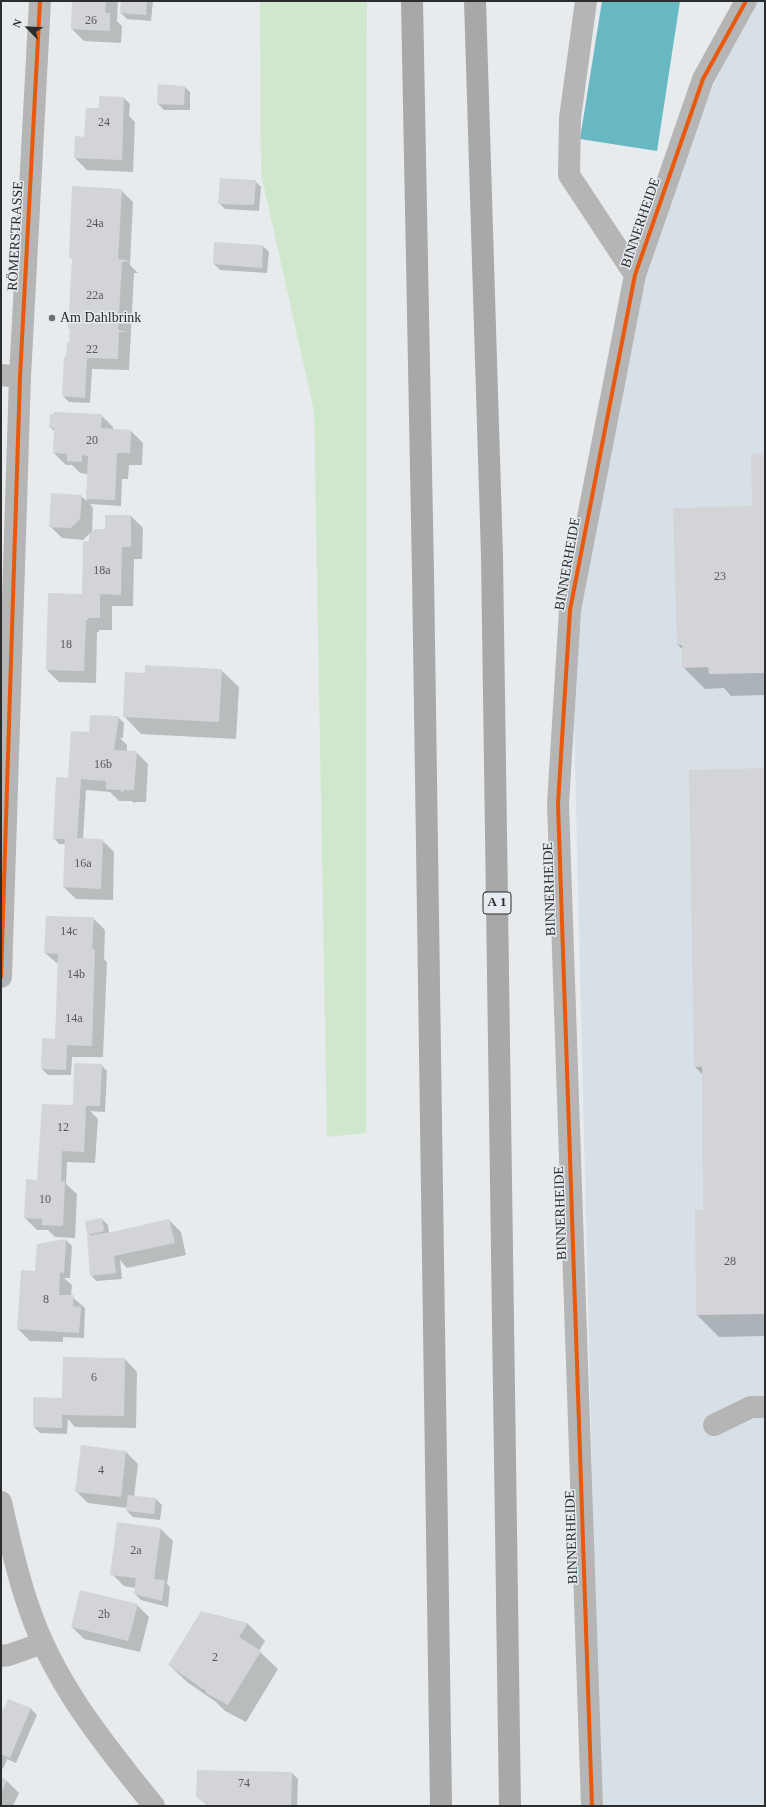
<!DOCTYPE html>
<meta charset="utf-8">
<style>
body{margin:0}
#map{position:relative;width:766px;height:1807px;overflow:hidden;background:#e8ebed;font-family:Georgia,serif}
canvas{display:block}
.frame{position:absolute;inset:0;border:2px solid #2a2c2e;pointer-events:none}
.north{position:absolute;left:8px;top:8px;width:40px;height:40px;-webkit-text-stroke:3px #e5ebf0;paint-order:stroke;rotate:294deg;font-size:11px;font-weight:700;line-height:16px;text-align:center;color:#2a2c2e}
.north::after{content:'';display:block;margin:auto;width:14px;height:18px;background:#2a2c2e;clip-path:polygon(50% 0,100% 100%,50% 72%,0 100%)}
</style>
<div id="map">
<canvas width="766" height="1807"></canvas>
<div class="frame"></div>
<div class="north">N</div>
</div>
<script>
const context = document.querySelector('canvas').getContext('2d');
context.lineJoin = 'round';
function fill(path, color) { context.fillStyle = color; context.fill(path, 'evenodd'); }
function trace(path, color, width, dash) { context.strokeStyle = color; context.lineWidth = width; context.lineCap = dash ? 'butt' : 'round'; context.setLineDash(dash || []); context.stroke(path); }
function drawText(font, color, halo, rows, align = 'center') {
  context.font = font + ' Georgia,serif'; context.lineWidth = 3; context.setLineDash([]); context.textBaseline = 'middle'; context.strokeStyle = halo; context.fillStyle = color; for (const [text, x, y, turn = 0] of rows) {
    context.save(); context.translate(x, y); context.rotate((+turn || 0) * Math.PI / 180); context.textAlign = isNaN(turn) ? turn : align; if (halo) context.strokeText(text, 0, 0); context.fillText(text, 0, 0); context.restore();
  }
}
const built = new Path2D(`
 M753,1H765V1806H600L574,721L582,555L642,237Z`);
const green = new Path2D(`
 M260,1H367L366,1133L327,1137L314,411L261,174Z`);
const water = new Path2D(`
 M602,1H680L657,151L580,139Z`);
const shadow = new Path2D(`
 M73,1H118L117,21L122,26L121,43L84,41L72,29Z
 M122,1H153L151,21L127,19L121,13Z
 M184,86L190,92V110H164L158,104Z
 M124,98L130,104L129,116L135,122L133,172L87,170L75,158L85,138L100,109Z
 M255,181L261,187L259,211L225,209L219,203Z
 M121,190L133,202L130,265L138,273H134L129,370L92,369L90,403L69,402L63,396L69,358L71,330L69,329L73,260L70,257Z
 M215,243L263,246L269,252L267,273L220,270L214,264Z
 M101,415L113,427V430L131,431L143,443L142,465H129L128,479H122L121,506L90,504L93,508L92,533L106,530L131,516L143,528L142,559H134L133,606H112V630H99V632H97L96,683L59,682L47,670L83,595L90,533L83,540L62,538L50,526L81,496L87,501L88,474L80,473L72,465H66L54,453L55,432L50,427Z
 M765,454V695L731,696L724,688L705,689L683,667V650L678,645L753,507Z
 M221,670L239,687L236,739L141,734L124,716L145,674Z
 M118,717L124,723L123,738H120L127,745V752H136L148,764L146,802H136L134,803L132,801H119L110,792L86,790L83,840H102L114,852L113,900L76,899L64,887L66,844H59L54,838L71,780L90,733Z
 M765,769V1336L719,1337L697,1315L706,1211L703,1075L695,1067Z
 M93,918L105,930L104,959L107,962L103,1057H72L71,1075H48L42,1069L56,1041L59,965L45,953Z
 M101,1065L107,1071L105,1112L90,1111L98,1119L95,1163L67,1162L66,1184L77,1194L75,1238L55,1237L48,1230H37L25,1218L38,1181L76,1106Z
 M102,1219L108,1225L109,1233L169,1220L181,1232L186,1255L127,1268L120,1260L122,1279L96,1281L91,1275L90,1236L88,1234Z
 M66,1240L72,1246L70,1278H64L72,1285L71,1296L85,1308L84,1338L63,1337V1342L30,1341L18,1329L38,1272V1245Z
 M125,1359L137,1372L136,1428L75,1427L68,1419L67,1434L40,1433L34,1427Z
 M126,1452L138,1464L134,1497L156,1499L162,1505L160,1520L133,1517L127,1511V1508L88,1503L76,1491Z
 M161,1529L173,1541L167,1584L170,1587L168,1607L141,1600L135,1594L136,1588L124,1586L112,1574Z
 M137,1605L149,1617L140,1652L84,1639L72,1627Z
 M202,1613L248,1624L265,1641L259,1651L278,1669L246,1722L225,1711L216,1702L187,1682L169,1665Z
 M9,1700L31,1709L37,1715L16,1763L7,1759L3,1769L1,1768V1709L4,1710Z
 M292,1773L298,1779L297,1806H208L197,1797Z
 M1,1779L7,1781L19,1793L13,1806H1Z`);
const building = new Path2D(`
 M72,1H106L105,13H110V31L71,29Z
 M121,1H147L146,15L120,13Z
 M158,84L185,86L184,105L157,104Z
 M99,96L124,97L122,160L74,158L75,136L84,137L86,108H99Z
 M220,178L256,180L254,205L218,204Z
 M72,186L122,189L118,259L132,261L122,262L118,330L128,332H119L118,359L87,358L85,398L62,396L64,357H66L67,342H69L70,329H68L72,258H69Z
 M214,242L263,245L262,268L213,264Z
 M54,412L102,414L101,428L131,430L130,453H117L115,500L86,499L88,456L82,455V462L67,461V454L53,453L54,428H49L50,414H54Z
 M765,453V673L709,674L708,667L682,668V645H677L673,508L752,506L751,454Z
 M51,493L82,495L80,519L71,528L49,527Z
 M105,515H131V547H122L121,595L100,594V618H88V620H86L84,671L46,670L48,593L82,594L83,541H89V534L95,529H105Z
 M145,665L222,669L219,722L123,717L125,672L145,673Z
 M90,715L119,716L114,750L137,751L134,790H124L123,792H121V790L106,789V781L81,779L77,838L103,839L101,889L63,887L65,839H53L56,777L68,778L71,731L89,732Z
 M765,768V1314L696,1315L695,1210H703L702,1067H694L689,770Z
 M46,916L94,917L92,949H95L92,1046L67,1045L66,1070L41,1069L42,1038L55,1039L58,954L44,953Z
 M74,1063L102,1064L100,1106H86L84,1152L62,1151L61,1181H65L63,1226L42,1225V1219L24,1218L26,1179L37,1180L42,1104L73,1105Z
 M102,1218L104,1231L87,1235L85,1221Z
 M169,1219L175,1243L114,1256L116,1273L90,1276L87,1236L112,1232Z
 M66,1239L64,1273L60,1272L59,1295H74L73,1306L81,1307L79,1333L17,1329L21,1270L35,1271L37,1244Z
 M63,1357L125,1358L124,1416L62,1415V1428L33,1427V1397L62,1398Z
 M81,1445L126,1451L121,1497L75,1492Z
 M128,1495L156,1498L154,1514L126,1511Z
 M117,1522L161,1528L154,1579L165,1580L162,1601L134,1594L136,1578L110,1575Z
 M80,1590L138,1604L128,1641L71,1627Z
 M201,1611L248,1623L239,1637L261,1651L228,1705L206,1693V1691L168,1665Z
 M8,1699L31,1708L10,1758L1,1754V1708L4,1709Z
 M197,1770L292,1772L291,1806H209L196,1797Z
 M1,1777L7,1780L1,1794Z`);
const minor = new Path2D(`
 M586,1L570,118L569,175L635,275
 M1,375L20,377
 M1,977L20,377L40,1
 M714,1425L751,1407H765
 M1,1502C9,1537 16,1571 28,1605C53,1682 104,1744 154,1806
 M1,1656L9,1655L43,1643
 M592,1806L558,804L570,610L635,275L703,79L746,1`);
const highway = new Path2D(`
 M412,1L423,573L441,1806
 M475,1L492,556L510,1806`);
const cycleway = new Path2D(`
 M1,977L20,377L40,1
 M592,1806L558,804L570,610L635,275L703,79L746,1`);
const markers = [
 [52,318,4,"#6c6f71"]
];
const numberNames = [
 ["26",91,21],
 ["24",104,123],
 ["24a",95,224],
 ["22a",95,296],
 ["22",92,350],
 ["20",92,441],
 ["18a",102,571],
 ["23",720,577],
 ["18",66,645],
 ["16b",103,765],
 ["16a",83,864],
 ["14c",69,932],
 ["14b",76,975],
 ["14a",74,1019],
 ["12",63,1128],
 ["10",45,1200],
 ["28",730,1262],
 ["8",46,1300],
 ["6",94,1378],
 ["4",101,1471],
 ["2a",136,1551],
 ["2b",104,1615],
 ["2",215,1658],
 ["74",244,1784]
];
const shields = [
 [497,903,28]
];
const shieldNames = [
 ["A 1",497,903]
];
const streetNames = [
 ["BINNERHEIDE",641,223,-71],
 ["RÖMERSTRASSE",16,236,-87],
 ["BINNERHEIDE",568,564,-80],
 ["BINNERHEIDE",550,889,-92],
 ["BINNERHEIDE",561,1213,-92],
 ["BINNERHEIDE",572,1537,-92]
];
const poiNames = [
 ["Am Dahlbrink",60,318]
];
fill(built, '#d8e0e7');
fill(green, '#cfe8cd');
fill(water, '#68b8c3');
fill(shadow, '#0003');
fill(building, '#d3d4d7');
trace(minor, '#b4b5b4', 22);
trace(highway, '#a7a8a7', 22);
trace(cycleway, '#e8590c', 4);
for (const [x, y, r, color] of markers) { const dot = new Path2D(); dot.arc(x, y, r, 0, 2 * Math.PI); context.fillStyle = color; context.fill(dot); trace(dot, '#e5ebf0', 1.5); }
drawText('12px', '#56585a', null, numberNames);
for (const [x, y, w] of shields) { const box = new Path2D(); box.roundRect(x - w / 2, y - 11, w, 22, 3); context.fillStyle = '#e5ebf0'; context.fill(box); trace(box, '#2a2c2e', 1); }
drawText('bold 13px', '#2a2c2e', null, shieldNames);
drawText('14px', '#2a2c2e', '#e5ebf0', streetNames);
drawText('14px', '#2a2c2e', '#e5ebf0', poiNames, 'left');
</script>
